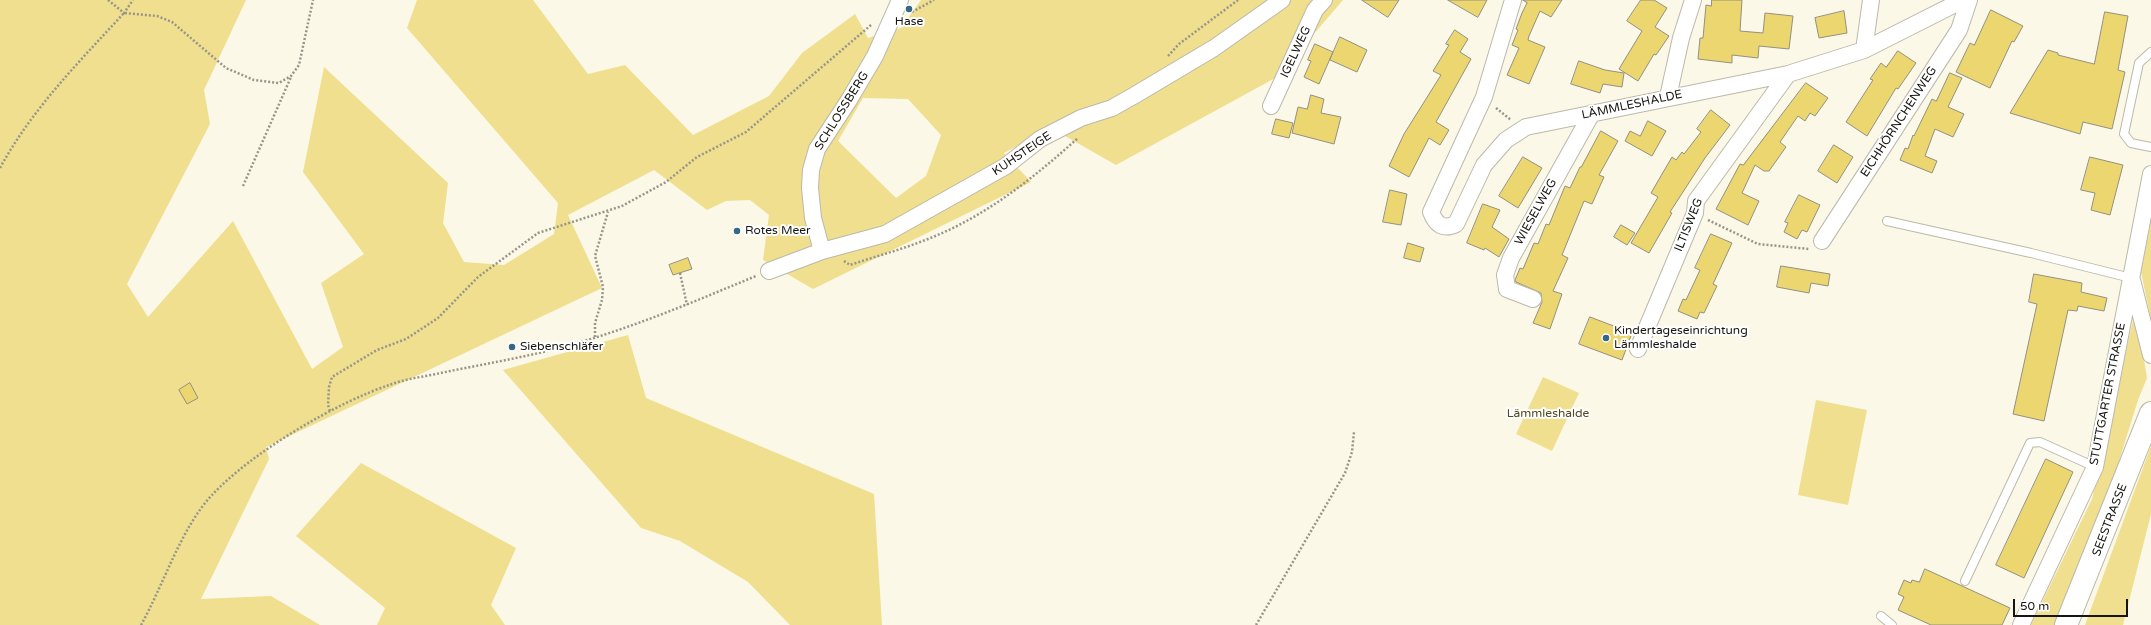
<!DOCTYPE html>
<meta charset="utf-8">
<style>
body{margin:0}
#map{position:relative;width:2151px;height:625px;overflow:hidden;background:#fbf8e8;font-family:"Varela Round",sans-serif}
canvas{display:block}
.scale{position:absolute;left:2013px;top:599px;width:115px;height:18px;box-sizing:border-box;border:2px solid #161510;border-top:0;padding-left:5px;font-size:12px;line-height:14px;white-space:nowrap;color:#161510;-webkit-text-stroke:3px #fff;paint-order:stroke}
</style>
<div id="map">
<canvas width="2151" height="625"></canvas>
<div class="scale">50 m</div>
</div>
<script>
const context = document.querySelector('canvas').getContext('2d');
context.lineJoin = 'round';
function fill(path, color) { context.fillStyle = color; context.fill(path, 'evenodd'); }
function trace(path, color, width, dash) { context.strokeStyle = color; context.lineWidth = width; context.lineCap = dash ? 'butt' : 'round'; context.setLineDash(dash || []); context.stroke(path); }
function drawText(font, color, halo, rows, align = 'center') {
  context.font = font + ' "Varela Round",sans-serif'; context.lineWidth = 4; context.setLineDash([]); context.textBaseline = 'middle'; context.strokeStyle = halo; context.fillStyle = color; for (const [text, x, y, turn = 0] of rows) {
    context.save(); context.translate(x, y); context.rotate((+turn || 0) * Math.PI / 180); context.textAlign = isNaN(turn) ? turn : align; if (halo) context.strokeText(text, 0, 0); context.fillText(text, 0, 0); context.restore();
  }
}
const green = new Path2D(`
 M0,0H246L204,90L210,124L127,284L148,317L233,221L312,369L343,347L321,283L364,254L303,172L324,67L448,183L443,223L464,262L504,265L554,234L558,203L407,28L417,0H533L588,74L625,65L693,135L769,96L802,53L855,14L868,38L901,28L921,0H1343L1277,77L1116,165L1051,128L1004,153L1031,182L813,289L763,260L769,215L750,200L726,201L707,210L654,170L568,215L602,288L266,447L269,459L201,599L271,596L320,625H0ZM863,98L908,99L941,135L926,176L896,198L838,141Z
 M2151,220V320L2141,272Z
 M2134,316L2137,317L2147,378L2138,400L2110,490L2055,625H2031L2092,499Z
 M628,335L646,398L874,494L882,625H790L748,582L680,541L641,528L503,370Z
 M1543,377L1579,393L1552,451L1516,434Z
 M1816,400L1867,410L1848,505L1798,495Z
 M2151,446V514L2123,625H2085Z
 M361,463L516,548L491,605L505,625H377L385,608L296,536Z`);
const building = new Path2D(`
 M1362,0H1399L1388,17Z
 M1448,0H1487L1478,17Z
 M1523,0H1562L1551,17L1540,11L1529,36L1528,40L1545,47L1529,84L1507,75L1519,48L1512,45L1518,30L1516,29L1522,13L1527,3Z
 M1641,0H1654L1667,8L1655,27L1669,36L1656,55L1654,54L1638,81L1619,69L1642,31L1627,21Z
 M1712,0H1742L1740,31L1763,33L1765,13L1793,16L1789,49L1759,46L1758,58L1732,55V63L1698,59L1700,38H1703L1706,5L1711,6Z
 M1991,10L2023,26L2014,42L2012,41L1990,88L1956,72L1970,43L1974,45Z
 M1844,11L1847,33L1819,38L1815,18Z
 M2105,12L2128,16L2118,70L2125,72L2112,129L2083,122L2080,134L2010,113L2048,50L2058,53V55L2094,64Z
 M1455,30L1468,39L1460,52L1471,59L1436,122L1449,130L1440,145L1429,138L1409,177L1389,166L1404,134L1441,75L1433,71L1449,45L1446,44Z
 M1340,37L1367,50L1357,72L1330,60Z
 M1315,44L1333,52L1319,84L1304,77L1311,61L1308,60Z
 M1898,51L1916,63L1898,89L1896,88L1867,136L1846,122L1873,80L1870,79L1881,63L1886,67Z
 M1579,61L1605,70L1624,73L1622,87L1603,84L1600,93L1571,84Z
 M1950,73L1962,78L1948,107L1964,114L1953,137L1935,129L1925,156L1937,161L1932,173L1900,160L1905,148L1908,149L1913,135L1914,136L1932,99L1936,101Z
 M1806,83L1828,98L1815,116L1810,113L1805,121L1798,116L1780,142L1786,147L1769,171H1764L1755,165L1742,193L1759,201L1748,225L1716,209L1740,164L1743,165Z
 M1311,95L1324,99L1321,113L1341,117L1334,144L1292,133L1298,107L1307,109Z
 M1711,110L1730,125L1705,158L1670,212L1672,213L1649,253L1631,243L1658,197L1651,193L1672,157L1676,160L1682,152L1684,154L1701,132L1697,129Z
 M1276,119L1293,123L1289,138L1272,134Z
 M1648,121L1666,131L1652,156L1625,141L1630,131L1640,136Z
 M1601,131L1618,141L1599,175L1604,177L1592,204L1584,201L1562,255L1568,258L1553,291L1562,294L1550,329L1533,323L1542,302L1541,293L1516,282L1515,280L1520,268L1523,269L1534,243L1538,244L1546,224L1549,225L1565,186L1570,188L1580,167H1581Z
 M1834,145L1853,157L1837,183L1818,171Z
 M1523,157L1542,168L1518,208L1499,196Z
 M2090,157L2123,165L2110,215L2091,210L2095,193L2081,190Z
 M1390,190L1407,194L1401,225L1383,222Z
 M1799,195L1820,205L1807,232L1802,230L1797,239L1784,232L1788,223L1785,222Z
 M1483,204L1500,210L1492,227L1509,239L1499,257L1485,248L1484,250L1467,243Z
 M1621,225L1635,233L1627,245L1614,237Z
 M1711,234L1732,243L1713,284L1717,286L1704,313L1700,312L1697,319L1678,311L1683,299L1686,300L1700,270L1695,268Z
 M1408,243L1424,248L1420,262L1404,258Z
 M688,258L692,269L673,275L669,265Z
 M1781,266L1830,274L1828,286L1811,283L1809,293L1777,287Z
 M2034,274L2082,283L2081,292L2107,298L2104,311L2078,306L2077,311L2068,310L2044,421L2013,414L2037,304L2029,302Z
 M1590,317L1632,333L1622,360L1579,344Z
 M190,383L198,398L187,404L179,390Z
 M2046,459L2073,472L2024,578L1996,565Z
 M1925,569L2010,608L2002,625H1931L1898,610L1904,597L1898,594L1904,580L1911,583L1912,580L1919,582Z`);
const path = new Path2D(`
 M108,0L124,13L133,0
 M912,12L934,0
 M1168,56L1179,44L1238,0
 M1496,108L1511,120
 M0,168C32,109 79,62 124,13L157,16L172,22L226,68L254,80L279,83L291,76L299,65L313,0
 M243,186L291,77
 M1708,220L1758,244L1809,249
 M844,261L850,265C873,257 897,251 920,242C981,220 1030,181 1078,138
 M680,273L687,305
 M595,337V323L602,300L603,287L595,256L608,212
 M330,411L328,405L329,387L332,377L377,350L406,339L438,318L478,277L538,233L622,206L666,182L697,157L746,132L871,25
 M141,625C164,584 181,528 212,495C252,452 337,402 392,384C406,379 421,377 436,374C478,365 522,358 563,347C630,329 693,302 756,276
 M1256,625L1345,473L1352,452L1354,432`);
const service = new Path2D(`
 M2151,52L2139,63L2124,134L2131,143L2151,147
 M1887,221L2031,253L2131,278
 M1965,581L2030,443L2040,442L2095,467
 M1881,616L1892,625`);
const minor = new Path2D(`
 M1513,0L1484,97L1431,212C1436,225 1443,230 1456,224L1484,165L1506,140L1526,127L1788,74L1864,50L1963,0
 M1864,50L1871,0
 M1668,97L1681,38L1693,0
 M1271,106L1315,10L1324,0
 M1822,241L1959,30L1969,0
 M822,251L813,218L810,188L811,170L817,149L849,100L875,56L900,0
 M769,271L822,251L885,234L1006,166L1040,139L1081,118L1112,108L1135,95L1214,48L1282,0
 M2132,280L2151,355
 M1533,299L1507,289L1505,275L1511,258L1592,113
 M1638,349L1695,213L1696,201L1788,74
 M2021,625L2095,467L2151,174`);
const secondary = new Path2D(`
 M2066,625L2151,413`);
const markers = [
 [909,9,4,"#356885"],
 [737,231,4,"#356885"],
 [1606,338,4,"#356885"],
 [512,347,4,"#356885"]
];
const poiNames = [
 ["Hase",909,22,"center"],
 ["Rotes Meer",745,231],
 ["Kindertageseinrichtung",1614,331],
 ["Lämmleshalde",1614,345],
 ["Siebenschläfer",520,347]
];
const streetNames = [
 ["IGELWEG",1296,52,-65],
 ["LÄMMLESHALDE",1632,105,-12],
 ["SCHLOSSBERG",842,111,-58],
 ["EICHHÖRNCHENWEG",1899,122,-57],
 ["KUHSTEIGE",1022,154,-34],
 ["WIESELWEG",1536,212,-61],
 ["ILTISWEG",1689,225,-68],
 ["STUTTGARTER STRASSE",2108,394,-79],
 ["SEESTRASSE",2110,520,-69]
];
const parkNames = [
 ["Lämmleshalde",1548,414]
];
fill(green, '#efdf8e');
fill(building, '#ebd670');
trace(building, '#939081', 1);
trace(service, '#bcb9aa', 10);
trace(minor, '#bcb9aa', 18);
trace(secondary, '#bcb9aa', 24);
trace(path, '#97958a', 2.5, [2, 2]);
trace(service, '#fff', 8);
trace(minor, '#fff', 16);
trace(secondary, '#fff', 22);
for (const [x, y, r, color] of markers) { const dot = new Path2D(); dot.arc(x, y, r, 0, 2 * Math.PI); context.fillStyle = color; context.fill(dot); trace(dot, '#fff', 1.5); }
drawText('12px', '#161510', '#fff', poiNames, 'left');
drawText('12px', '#161510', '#fff', streetNames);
drawText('12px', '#534a1f', '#fff', parkNames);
</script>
